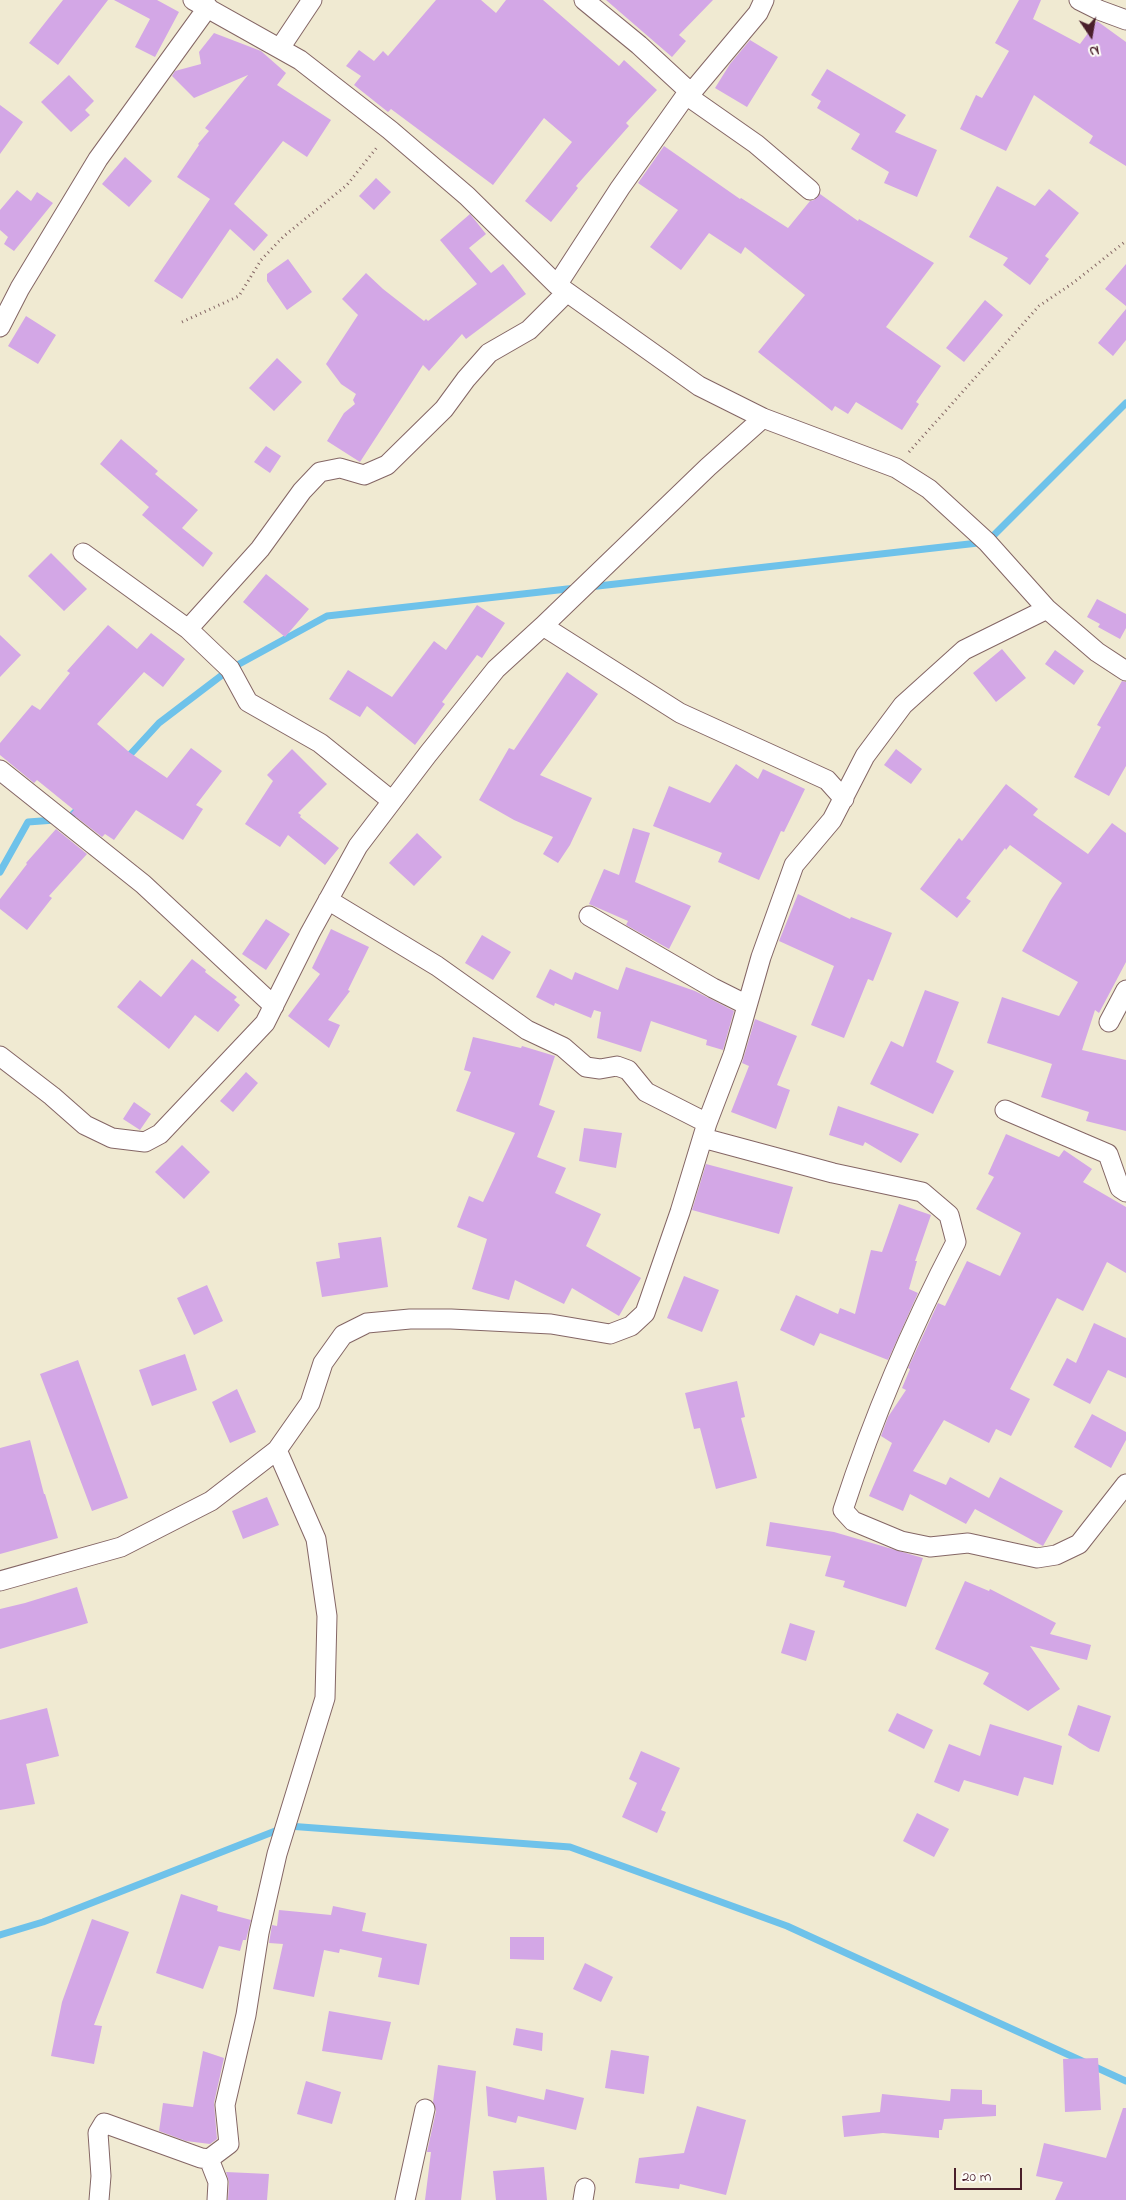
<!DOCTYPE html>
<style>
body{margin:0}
#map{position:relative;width:1126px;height:2200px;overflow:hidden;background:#f0ead2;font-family:"Indie Flower",sans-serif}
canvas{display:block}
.north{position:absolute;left:1066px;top:10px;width:50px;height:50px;-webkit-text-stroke:4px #fdfcf7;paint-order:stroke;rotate:168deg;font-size:14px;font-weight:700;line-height:20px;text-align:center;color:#4a1f2b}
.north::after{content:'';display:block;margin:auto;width:18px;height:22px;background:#4a1f2b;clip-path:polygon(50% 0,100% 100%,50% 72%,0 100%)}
.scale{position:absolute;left:954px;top:2168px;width:68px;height:22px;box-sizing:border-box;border:2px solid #4a1f2b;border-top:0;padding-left:6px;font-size:15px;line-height:18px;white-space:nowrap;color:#4a1f2b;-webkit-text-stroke:4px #fdfcf7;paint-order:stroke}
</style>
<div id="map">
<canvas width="1126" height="2200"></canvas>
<div class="north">N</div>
<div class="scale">20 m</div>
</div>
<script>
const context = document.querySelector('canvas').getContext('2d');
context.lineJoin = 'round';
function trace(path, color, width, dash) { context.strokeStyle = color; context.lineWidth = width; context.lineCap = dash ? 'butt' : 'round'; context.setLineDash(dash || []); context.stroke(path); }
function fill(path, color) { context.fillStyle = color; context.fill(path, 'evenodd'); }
const stream = new Path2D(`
 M589,587L987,542L1126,403
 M126,759L159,723L230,669L327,616L576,588
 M0,872L28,822L68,819L79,808
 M0,1935L43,1922L288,1826L570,1847L787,1926L1126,2081`);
const building = new Path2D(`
 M63,0H108L58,65L29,43Z
 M114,0H157L179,12L155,57L135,47L150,19Z
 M436,0H481L496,13L506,0H543L619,66L624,60L657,90L626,123L629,126L576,186L578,188L551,222L525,201L572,142L544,118L493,185L391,109L388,112L354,85L361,76L346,66L359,50L374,61L383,51L388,56Z
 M606,0H713L679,35L686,41L672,57Z
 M1019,0H1041L1033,19L1080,44L1097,21L1126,42V166L1089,143L1093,136L1034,95L1006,151L960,129L976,95L982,98L1009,51L995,43Z
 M214,33L261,51L286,73L277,85L331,120L307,157L283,141L234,204L268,235L254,251L230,229L182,299L154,281L210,199L177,177L199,145L198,144L209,131L205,128L248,75L194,98L172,76L175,71L201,64L199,52Z
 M750,40L778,57L747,107L715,88L730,64Z
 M827,69L906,115L895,132L937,150L917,197L884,183L889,172L851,149L860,134L817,108L821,101L811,95Z
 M69,75L94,101L85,110L90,115L71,132L41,102Z
 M0,105L23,122L0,154Z
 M664,146L740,199L741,198L788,228L810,201L814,200L820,194L858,221L859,219L934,263L886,327L941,366L916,402L919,404L902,430L856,402L848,414L835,406L832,411L758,352L805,295L745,247L741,254L709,233L681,270L650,247L678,210L638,183Z
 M125,157L152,181L129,207L102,184Z
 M376,178L391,192L374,210L359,196Z
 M997,186L1035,206L1049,189L1079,213L1045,256L1049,259L1030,285L1003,265L1008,258L969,237Z
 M17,190L31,201L37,192L53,203L14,251L4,244L8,237L0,230V210Z
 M470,214L486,234L469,248L491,273L503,264L526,294L466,339L462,334L429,371L423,365L360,462L327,441L344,413L355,404L353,400L356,394L341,384L326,364L358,315L342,299L366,273L383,289L424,321L426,319L428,321L477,284L440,240Z
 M288,259L312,292L287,310L267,281V274Z
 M1126,264V306L1105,289Z
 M985,300L1003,315L964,362L946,348Z
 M1126,309V340L1113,356L1098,343Z
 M26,316L56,335L38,364L8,346Z
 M277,358L302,382L274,411L249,388Z
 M121,439L158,471L155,474L198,510L182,528L213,553L203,567L142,515L149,507L100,464Z
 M266,446L281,456L270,473L254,462Z
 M51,553L87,589L64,611L28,576Z
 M266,574L309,609L285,637L243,602Z
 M1097,599L1126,614V628L1120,639L1098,627L1100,624L1087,617Z
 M477,605L505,623L482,658L477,655L442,702L445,704L415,745L367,706L360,717L329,699L348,670L392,697L434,641L446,650Z
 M108,625L137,649L151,633L185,659L163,687L144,672L97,724L129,752L167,778L191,748L222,771L196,805L203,809L183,840L136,810L114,840L105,834L102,837L71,813L74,810L37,780L34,783L0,755V743L32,705L40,710L70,673L67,671Z
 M0,635L21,655L0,677Z
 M1002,649L1026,678L996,702L973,673Z
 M1055,650L1084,671L1074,685L1045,664Z
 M567,672L598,694L540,775L592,798L570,845L558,863L543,854L553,837L514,820L479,800L509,748L514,750Z
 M1122,681L1126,682V766L1109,796L1074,777L1101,727L1097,725Z
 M292,749L327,784L298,813L301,815L300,817L339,848L325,865L288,835L280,847L245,824L273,781L267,775Z
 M896,749L922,769L911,784L884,765Z
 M736,764L758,779L763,769L805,789L784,832L781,831L759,880L718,862L722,853L653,826L669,786L710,803Z
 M1006,784L1038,809L1033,815L1088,854L1112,823L1126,833V962L1099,1013L1095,1010L1082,1050L1126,1060V1131L1086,1121L1089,1112L1041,1097L1052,1064L987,1043L1002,997L1059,1016L1078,982L1022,951L1050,901L1062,883L1010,845L1006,850L1005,848L966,898L971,901L957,918L920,889L959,838L962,841Z
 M633,828L650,833L635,882L691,906L669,949L626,925L628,921L589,904L604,869L619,875Z
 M56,829L87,854L49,896L52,898L27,930L0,909V899L27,864L26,863Z
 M417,833L442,857L414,886L389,863Z
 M798,894L850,919L851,917L892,933L873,981L868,979L844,1038L811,1025L834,966L779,941Z
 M266,919L290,934L266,970L242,954Z
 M331,929L369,947L348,990L350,991L328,1020L340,1025L329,1048L288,1016L320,974L312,968Z
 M482,935L511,952L493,980L465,963Z
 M192,959L206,970L205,972L237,997L234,1000L240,1005L218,1032L195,1015L169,1049L117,1007L140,980L161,997Z
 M626,967L695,991L734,1011L723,1050L706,1045L707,1040L651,1021L641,1052L597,1038L601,1012L594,1010L591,1018L555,1003L554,1006L536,997L550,969L572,980L575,972L618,990Z
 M925,990L959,1002L936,1062L954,1071L933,1114L870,1084L891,1041L903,1047Z
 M755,1019L797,1036L777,1085L790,1090L776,1129L731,1112L749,1066L742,1063Z
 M473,1037L521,1048L522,1046L555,1056L539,1105L555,1111L537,1157L566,1168L555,1193L601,1214L586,1246L641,1278L619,1316L572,1288L564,1304L515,1280L509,1300L472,1289L487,1239L457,1227L469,1196L483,1202L515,1133L456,1111L471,1072L464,1070Z
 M246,1072L258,1083L233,1112L220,1101Z
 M134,1102L151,1114L140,1130L123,1119Z
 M838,1106L919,1134L901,1163L865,1142L863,1146L829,1135Z
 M584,1128L622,1133L616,1168L579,1161Z
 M1006,1134L1059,1157L1064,1150L1092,1169L1083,1182L1126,1207V1273L1107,1262L1083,1311L1057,1298L1010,1389L1030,1399L1011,1436L996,1429L989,1443L944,1420L913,1471L946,1485L950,1477L989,1498L1000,1477L1063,1511L1043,1546L975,1509L966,1524L910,1494L903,1511L869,1496L892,1443L881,1436L888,1417L906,1390L902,1388L910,1369L908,1368L938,1303L945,1306L967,1261L1000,1276L1021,1233L976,1209L994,1177L988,1174Z
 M182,1145L210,1172L184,1199L155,1172Z
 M706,1164L793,1187L779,1234L692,1210Z
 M899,1204L931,1215L915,1261H917L909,1289L918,1293L888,1360L820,1333L814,1346L780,1330L796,1295L838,1314L840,1308L855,1314L871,1250L882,1252Z
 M381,1237L388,1287L322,1297L316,1262L340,1258L338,1243Z
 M684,1276L719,1290L702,1332L667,1318Z
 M207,1285L223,1321L194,1335L177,1298Z
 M1094,1323L1126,1338V1378L1108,1370L1090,1404L1053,1385L1067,1358L1076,1363Z
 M185,1354L197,1390L152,1406L139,1370Z
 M78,1360L128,1498L92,1511L40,1374Z
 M737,1381L745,1417L741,1418L757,1478L716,1489L700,1428L694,1429L685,1393Z
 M237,1389L256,1432L230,1443L212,1402Z
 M1092,1414L1126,1432V1440L1111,1468L1074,1447Z
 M30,1440L44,1494H45L58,1538L0,1554V1448Z
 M267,1497L279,1525L243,1539L232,1511Z
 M770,1522L834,1532L923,1558L906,1607L843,1587L845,1581L825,1576L831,1556L766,1546Z
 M965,1581L989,1591L990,1589L1056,1623L1050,1634L1091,1645L1087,1660L1030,1646L1060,1689L1028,1711L983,1684L989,1673L935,1649Z
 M77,1587L88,1623L0,1649V1609L25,1603Z
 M790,1623L815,1631L806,1661L781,1653Z
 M1078,1705L1111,1716L1099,1752L1090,1749L1068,1735Z
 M47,1708L59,1756L26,1764L35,1804L0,1810V1720Z
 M897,1713L933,1730L924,1749L888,1731Z
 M990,1724L1062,1746L1053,1785L1024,1777L1018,1796L964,1780L959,1792L934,1782L949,1744L980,1756Z
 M641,1751L680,1768L661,1810L666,1812L657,1833L622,1817L637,1783L629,1779Z
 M917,1813L949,1829L934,1857L903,1841Z
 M181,1894L218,1906L217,1911L251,1920L246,1940H243L240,1951L219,1946L203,1989L156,1973Z
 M333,1906L366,1913L362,1931L427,1944L419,1985L378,1977L382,1958L340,1949L339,1953L324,1950L314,1997L273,1989L283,1944L269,1943L272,1925L277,1926L279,1910L331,1915Z
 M92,1919L129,1932L94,2025L102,2026L94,2064L51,2056L62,2002Z
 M510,1937H544V1960L510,1959Z
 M585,1963L613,1977L601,2002L573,1989Z
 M329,2011L391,2022L382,2060L322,2051Z
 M516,2028L543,2033L542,2051L513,2045Z
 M611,2050L649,2056L644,2094L605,2088Z
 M203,2051L224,2058L214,2103L217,2139L210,2144L186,2141L159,2131L163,2103L193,2107Z
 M1098,2058L1101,2110L1065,2112L1063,2059Z
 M438,2065L476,2071L461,2200H425L431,2152H427L436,2111L433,2102Z
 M306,2081L341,2092L332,2124L297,2114Z
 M486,2086L544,2100L546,2089L584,2098L576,2130L518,2116L516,2123L488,2116Z
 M951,2089L982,2090V2104L996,2105V2116L944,2119L942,2130H939V2138L883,2133L844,2137L842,2116L880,2112L882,2094L950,2101Z
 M697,2106L746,2120L726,2195L680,2184L679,2189L635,2183L639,2158L684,2153Z
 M1123,2108H1126V2200H1055L1063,2182L1036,2176L1044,2143L1106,2158Z
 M544,2167L547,2200H496L493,2171Z
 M226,2172L269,2174L267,2200H228L229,2182Z`);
const path = new Path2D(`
 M182,322L239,296L261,260L284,236L347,185L378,146
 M909,452L1039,306L1073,283L1126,241`);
const minor = new Path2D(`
 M193,0L300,60L390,130L467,196L557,285
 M584,0L639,45L691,93
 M764,0L758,13L691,93L686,95L620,188L557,285L699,386L763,418L896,468L929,489L987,542L1047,609L1097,652L1126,671
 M1079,0L1099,10L1126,20
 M280,48L312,0
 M686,95L756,144L810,190
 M0,327L20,288L98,159L208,7
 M83,553L188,629L230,669L248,702L320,743L392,801
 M543,626L708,467L763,418
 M188,629L260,549L302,491L320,472L340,468L364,475L387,465L444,409L466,379L489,353L529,330L567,292
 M0,770L143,884L274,1006
 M328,900L437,966L527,1030L563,1047L586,1067L600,1069L617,1066L628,1070L646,1092L707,1123
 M589,916L713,988L747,1005
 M1109,1022L1126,990
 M0,1056L52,1096L85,1125L112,1138L145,1142L160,1134L265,1023L310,933L358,846L428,754L496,669L543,626L680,713L827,780L844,799
 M1005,1110L1108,1154L1120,1188L1126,1192
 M703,1138L833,1173L922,1192L949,1215L956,1242C911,1328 873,1418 843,1510L853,1521L901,1541L930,1547L968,1543L1037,1558L1056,1555L1079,1544L1126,1484
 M0,1581L121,1547L211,1501L277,1450L310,1403L323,1363L343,1335L367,1323L410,1319H451L551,1324L610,1334L631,1326L645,1313L680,1212L707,1123L733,1055L761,957L794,865L832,820L865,756L903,705L964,650L1047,609
 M209,2159L218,2182L217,2200
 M99,2200L101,2176L98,2133L104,2123L201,2158L209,2159L229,2144L225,2105L246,2015L259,1933L277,1854L325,1698L327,1616L316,1539L277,1450
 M405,2200L425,2109
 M583,2200L585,2188`);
trace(stream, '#6ec2ea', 7);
fill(building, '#d3a7e6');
trace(minor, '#846665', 21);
trace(path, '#846665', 3, [1, 4]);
trace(minor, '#fff', 19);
</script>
